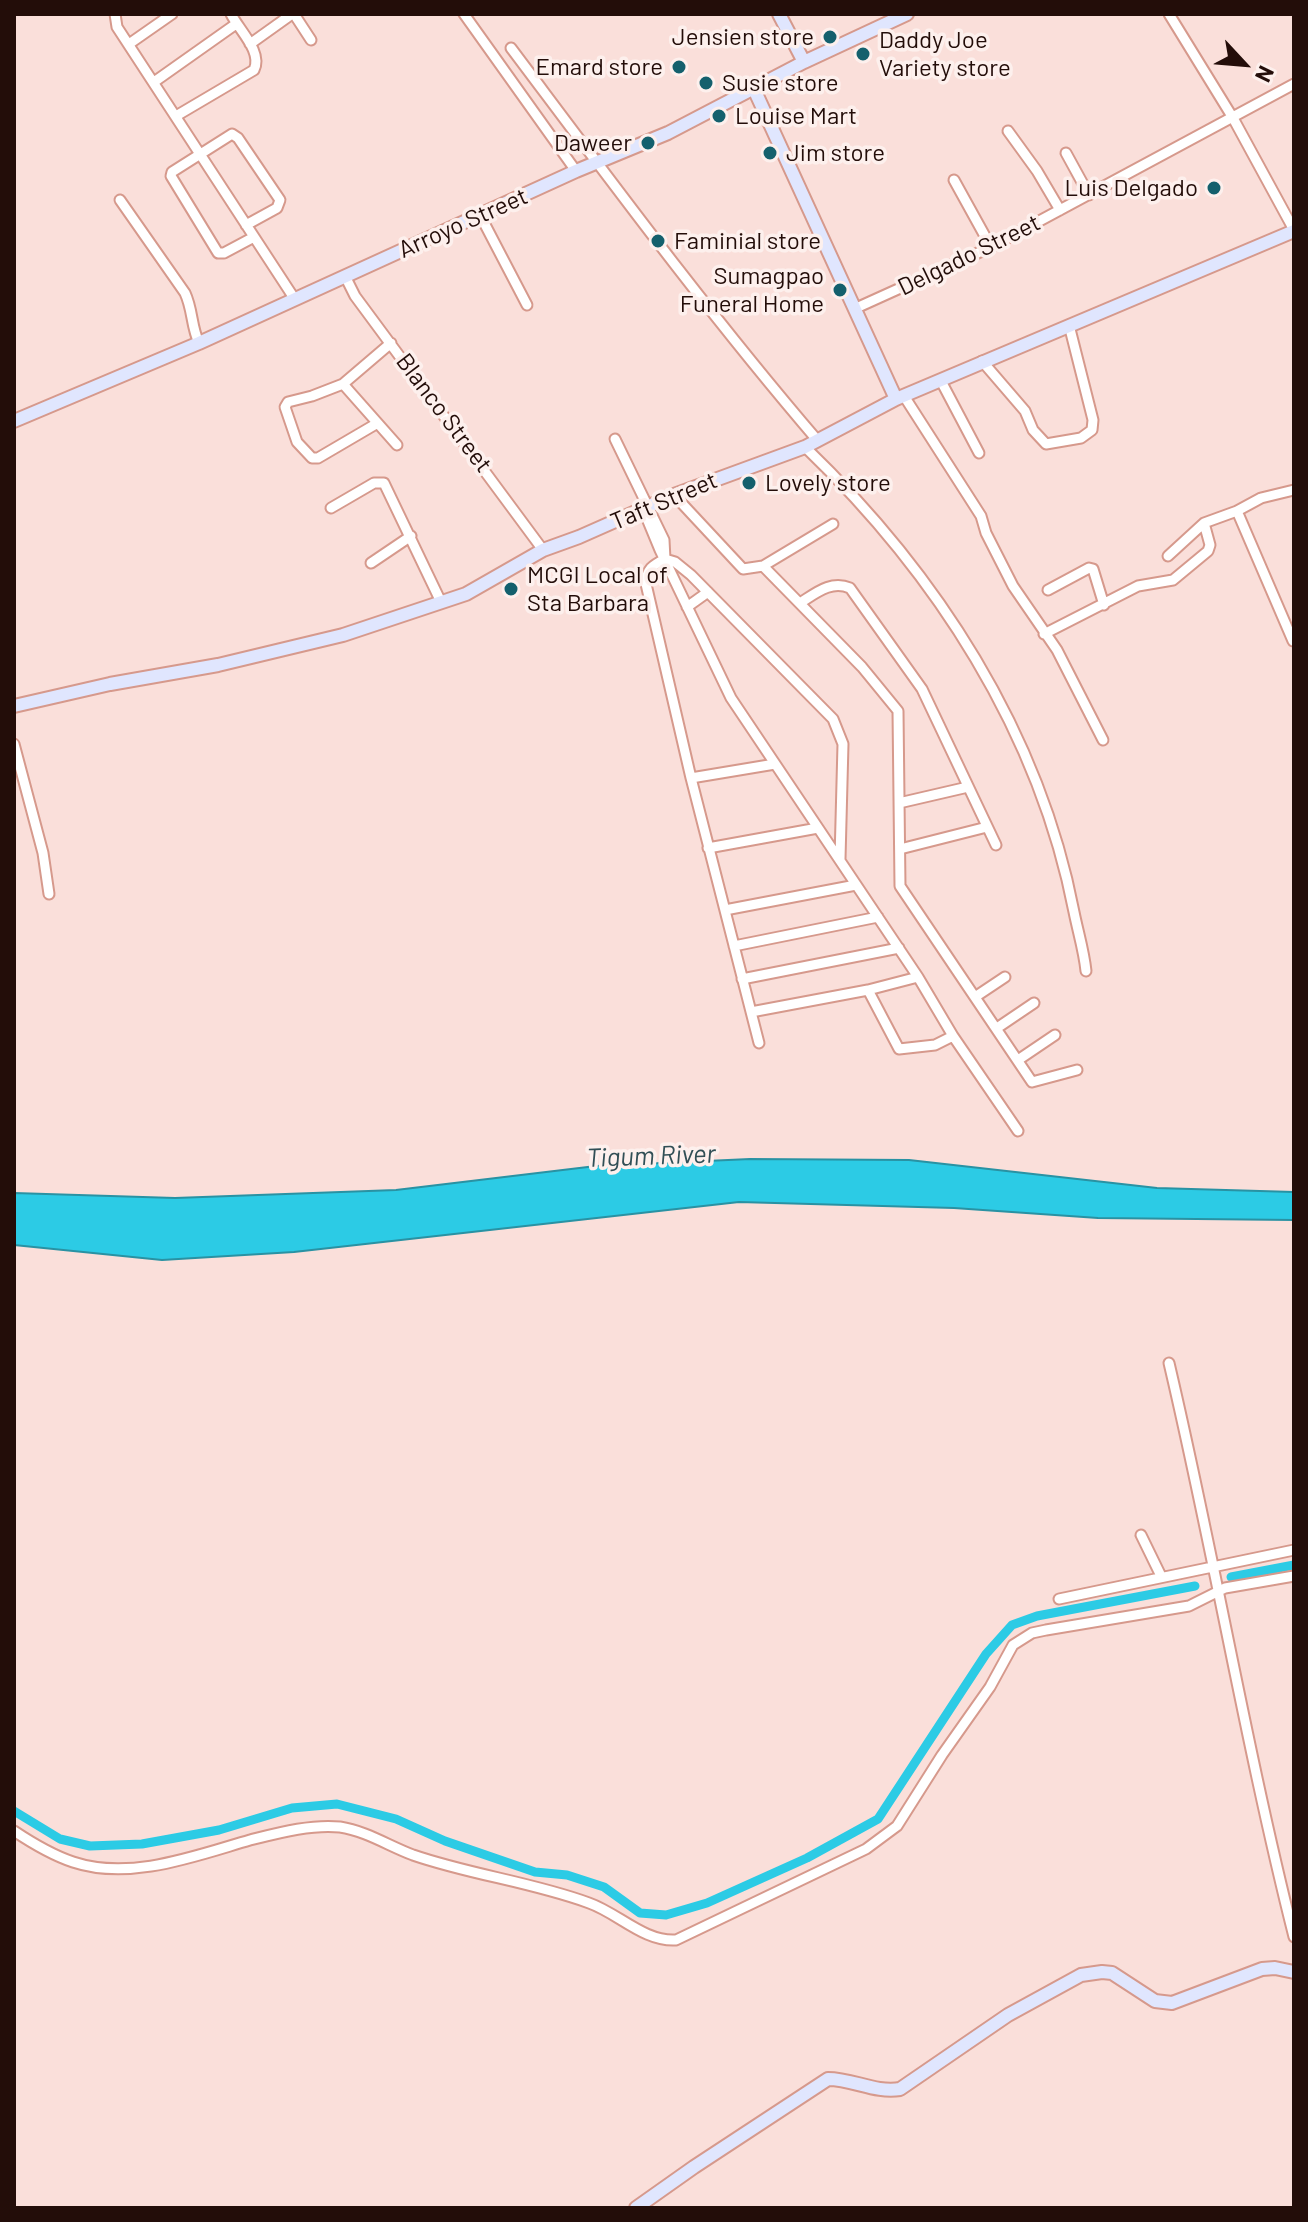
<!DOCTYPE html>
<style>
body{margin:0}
#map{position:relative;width:1308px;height:2222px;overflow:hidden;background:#fadfda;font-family:Barlow,sans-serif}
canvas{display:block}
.frame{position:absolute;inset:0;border:16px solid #230d09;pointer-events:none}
.north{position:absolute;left:1204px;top:24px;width:80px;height:80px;-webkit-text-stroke:6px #fdf0ed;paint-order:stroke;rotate:116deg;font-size:22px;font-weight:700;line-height:32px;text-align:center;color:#230d09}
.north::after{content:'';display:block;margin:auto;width:28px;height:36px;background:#230d09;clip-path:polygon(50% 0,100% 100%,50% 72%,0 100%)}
</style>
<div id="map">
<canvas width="1308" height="2222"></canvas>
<div class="frame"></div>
<div class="north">N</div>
</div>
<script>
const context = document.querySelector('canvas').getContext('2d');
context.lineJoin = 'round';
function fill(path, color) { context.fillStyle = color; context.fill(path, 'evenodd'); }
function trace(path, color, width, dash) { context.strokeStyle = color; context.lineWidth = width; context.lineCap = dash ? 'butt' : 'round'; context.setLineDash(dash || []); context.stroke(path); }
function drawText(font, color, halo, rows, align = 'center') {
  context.font = font + ' Barlow,sans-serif'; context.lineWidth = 7; context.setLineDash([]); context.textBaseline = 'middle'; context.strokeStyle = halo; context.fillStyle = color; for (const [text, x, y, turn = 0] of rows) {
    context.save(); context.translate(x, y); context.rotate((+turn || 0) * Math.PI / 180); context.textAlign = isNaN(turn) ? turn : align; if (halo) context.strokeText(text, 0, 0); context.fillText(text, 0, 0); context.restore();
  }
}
const water = new Path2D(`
 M750,1159L909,1160L1157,1188L1294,1192V1220L1098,1218L954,1208L739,1202L294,1252L162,1260L14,1245V1193L175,1198L396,1190L596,1166Z`);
const canal = new Path2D(`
 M1231,1577L1294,1565
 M14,1811L60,1839L90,1846L142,1844L219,1830L292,1808L337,1804L396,1819L445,1841L535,1872L567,1875L604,1887L640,1913L666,1915L707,1903L807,1858L878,1819L986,1654L1012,1625L1037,1616L1195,1586`);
const street = new Path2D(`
 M115,14L117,27L294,298
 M294,14L311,40
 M464,14L576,171
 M1169,14L1233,118L1294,230
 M129,44L172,14
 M250,44L292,14
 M511,48C611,181 709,314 818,441
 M154,82L236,24
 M176,116L254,70C263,52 239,30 231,14
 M1008,131L1037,171L1060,210
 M1066,153L1089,195
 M954,180L991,247
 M120,200L185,293C193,310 191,326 199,343
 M480,215L527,305
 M246,225L277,208L280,200L238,138L232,134L172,172L171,176L218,253H224L254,237
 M345,276L355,296L543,550
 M854,309L991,247L1294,84
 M982,361L1025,411L1033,430L1046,444L1081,438L1092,430L1093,420L1069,325
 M941,381L979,453
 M343,384L397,445
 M904,396L981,516L986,533L1013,586L1057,650L1103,740
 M376,424L318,458H312L297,442L285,407L288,402L312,396L343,384L391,343
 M615,439L664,540L665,559
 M805,447C936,573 1039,731 1074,912C1078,932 1084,951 1086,971
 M674,495L743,569L763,566L862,667L898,711L900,886L1032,1082L1077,1070
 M331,508L374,483H384L441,602
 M643,509L660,550L731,698L918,977L953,1036L935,1045L899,1049L868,990
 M1168,556L1204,523L1237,511
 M371,563L411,536
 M763,566L833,524
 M1048,590L1089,568L1093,569L1104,605
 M800,603C816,593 831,580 850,588L922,689L996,845
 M687,607L708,592
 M1044,634L1138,586L1173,580L1208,551L1210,545L1204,523
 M1293,641L1237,511L1261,498L1294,490
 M14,744L43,853L49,894
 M691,778L775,764
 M899,803L968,787
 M708,848L818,828
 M900,849L987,827
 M725,910L856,885
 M734,946L878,917
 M742,979L899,948
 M975,997L1005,977
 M751,1012L868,990L918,977
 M997,1028L1034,1003
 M953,1036L1018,1131
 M759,1043L691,778L646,584C646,569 653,565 665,559L675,562L691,575L833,719L843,744L840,859
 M1018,1060L1055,1035
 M1169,1363C1214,1554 1246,1747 1294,1937
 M1141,1535L1161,1576
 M1059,1599L1294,1550
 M14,1831C32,1843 52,1855 73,1862C130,1881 195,1856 250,1840C278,1833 311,1824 340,1827C366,1831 389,1846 413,1855C471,1875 532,1882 589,1903C618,1913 644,1942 676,1940L866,1849L897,1826L942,1755L990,1687L1013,1645L1032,1633L1046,1630L1189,1606L1225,1588L1294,1576`);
const secondary = new Path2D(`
 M779,14L804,62
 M754,89L896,399
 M14,421L199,343L576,171L668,133L804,62L907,14
 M14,706L110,684L218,665L343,635L466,594L543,550L579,537L674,495L805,447L896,399L1294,231
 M636,2208L694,2167L828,2079C853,2079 875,2093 900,2089L1008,2015L1081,1975L1102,1972L1112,1973L1155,2001L1172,2003L1262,1969L1275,1968L1294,1972`);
const markers = [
 [830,37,8,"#14606d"],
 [863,54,8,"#14606d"],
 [679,67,8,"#14606d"],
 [706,83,8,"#14606d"],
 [719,116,8,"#14606d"],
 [648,143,8,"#14606d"],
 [770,153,8,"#14606d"],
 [1214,188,8,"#14606d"],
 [658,241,8,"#14606d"],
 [840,290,8,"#14606d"],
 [749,483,8,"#14606d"],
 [511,589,8,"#14606d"]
];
const poiNames = [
 ["Jensien store",814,37,"right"],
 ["Daddy Joe",879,40],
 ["Variety store",879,68],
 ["Emard store",663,67,"right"],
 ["Susie store",722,83],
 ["Louise Mart",735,116],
 ["Daweer",632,143,"right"],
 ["Jim store",786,153],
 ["Luis Delgado",1198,188,"right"],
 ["Faminial store",674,241],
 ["Sumagpao",824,276,"right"],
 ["Funeral Home",824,304,"right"],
 ["Lovely store",765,483],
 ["MCGI Local of",527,575],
 ["Sta Barbara",527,603]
];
const streetNames = [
 ["Arroyo Street",463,223,-24],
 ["Delgado Street",969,255,-26],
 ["Blanco Street",444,413,53],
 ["Taft Street",664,501,-23]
];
const waterNames = [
 ["Tigum River",651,1156,-2]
];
fill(water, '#2ccbe5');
trace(water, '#2992a3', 2);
trace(canal, '#2ccbe5', 9);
trace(street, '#d6998c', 13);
trace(secondary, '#d6998c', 16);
trace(street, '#fff', 9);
trace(secondary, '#e0e6fe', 12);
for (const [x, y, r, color] of markers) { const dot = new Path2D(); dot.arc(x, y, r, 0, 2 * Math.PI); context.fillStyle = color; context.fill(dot); trace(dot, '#fdf0ed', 3); }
drawText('24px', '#230d09', '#fdf0ed', poiNames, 'left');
drawText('24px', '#230d09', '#fdf0ed', streetNames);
drawText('italic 26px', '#314f56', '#fdf0ed', waterNames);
</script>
